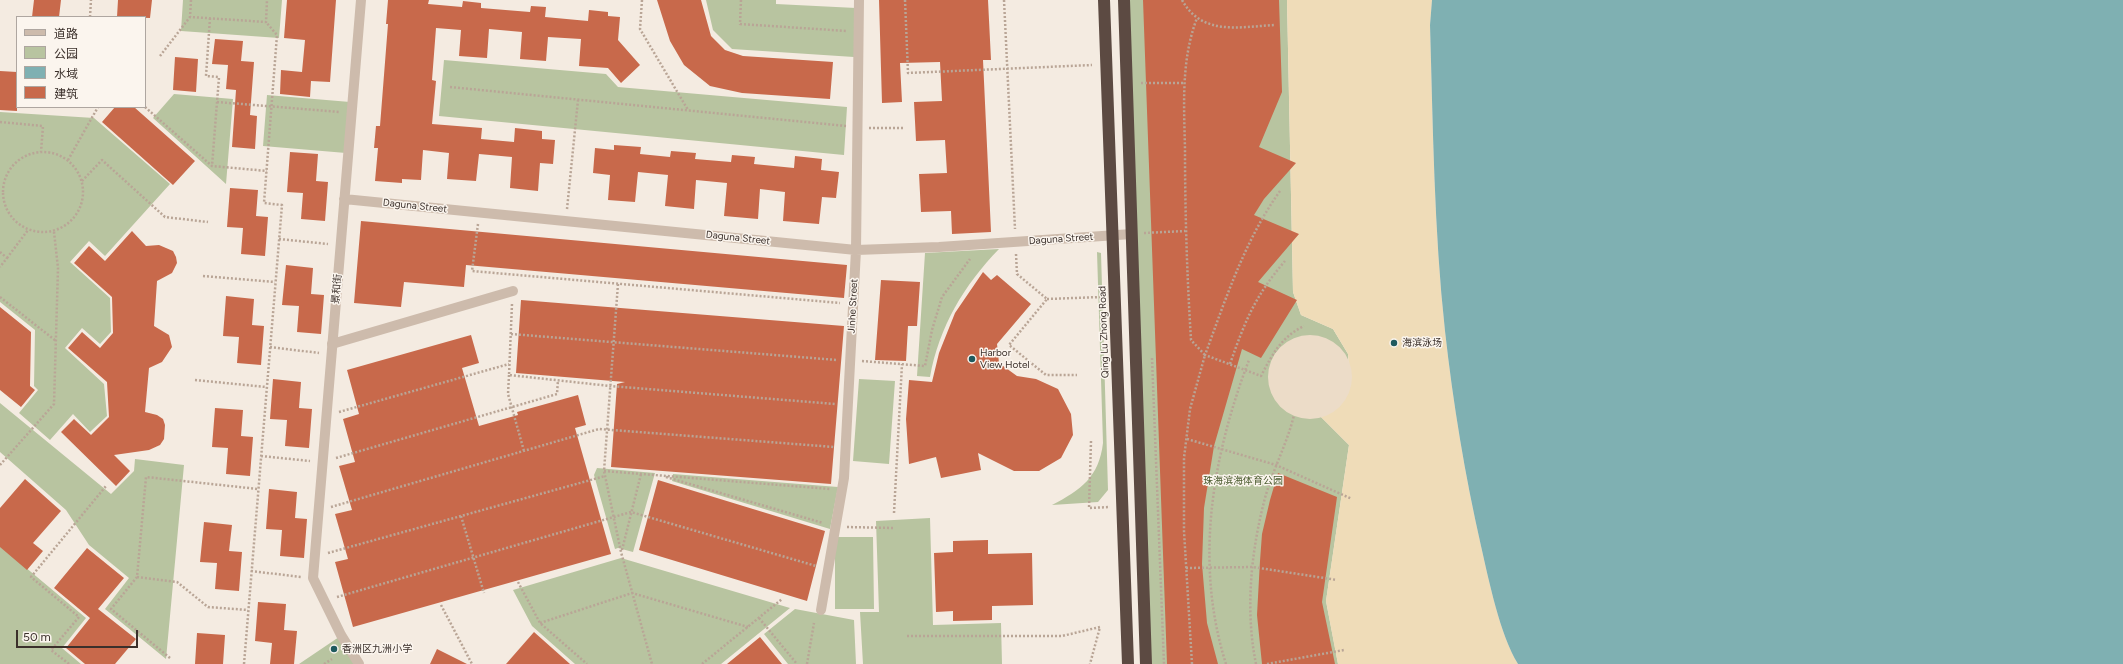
<!DOCTYPE html>
<meta charset="utf-8">
<style>
body{margin:0}
#map{position:relative;width:2123px;height:664px;overflow:hidden;background:#f4ebe1;font-family:Figtree,"Noto Sans SC",sans-serif}
canvas{display:block}
.legend{position:absolute;left:16px;top:16px;width:130px;height:92px;box-sizing:border-box;background:#fbf5ee;border:1px solid #aea6a0;margin:0;padding:5px 7px;list-style:none;font-size:12px;color:#3b302b}
.legend li{display:flex;align-items:center;gap:8px;height:20px}
.legend b{width:20px;border:1px solid #aea6a0}
.scale{position:absolute;left:16px;top:630px;width:122px;height:18px;box-sizing:border-box;border:2px solid #3b302b;border-top:0;padding-left:5px;font-size:12px;line-height:14px;white-space:nowrap;color:#3b302b;-webkit-text-stroke:3px #fbf5ee;paint-order:stroke}
</style>
<div id="map">
<canvas width="2123" height="664"></canvas>
<ul class="legend">
<li><b style="height:5px;background:#cdbbac"></b>道路</li>
<li><b style="height:11px;background:#b8c4a0"></b>公园</li>
<li><b style="height:11px;background:#7fb0b2"></b>水域</li>
<li><b style="height:11px;background:#c8694b"></b>建筑</li>
</ul>
<div class="scale">50 m</div>
</div>
<script>
const context = document.querySelector('canvas').getContext('2d');
context.lineJoin = 'round';
function fill(path, color) { context.fillStyle = color; context.fill(path, 'evenodd'); }
function trace(path, color, width, dash) { context.strokeStyle = color; context.lineWidth = width; context.lineCap = dash ? 'butt' : 'round'; context.setLineDash(dash || []); context.stroke(path); }
function drawText(font, color, halo, rows, align = 'center') {
  context.font = font + ' Figtree,"Noto Sans SC",sans-serif'; context.lineWidth = 3; context.setLineDash([]); context.textBaseline = 'middle'; context.strokeStyle = halo; context.fillStyle = color; for (const [text, x, y, turn = 0] of rows) {
    context.save(); context.translate(x, y); context.rotate((+turn || 0) * Math.PI / 180); context.textAlign = isNaN(turn) ? turn : align; if (halo) context.strokeText(text, 0, 0); context.fillText(text, 0, 0); context.restore();
  }
}
const green = new Path2D(`
 M183,0H282L279,38L181,31Z
 M706,0H776V4L856,8L854,57L732,49L713,30Z
 M1129,0H1287L1293,292L1301,315L1333,329L1348,354L1349,378L1316,412L1349,445L1326,601L1338,664H1150Z
 M444,60L606,74L618,87L847,107L844,155L439,116Z
 M174,94L233,99L226,184L153,118Z
 M267,95L350,102L346,153L263,146Z
 M0,112L94,118L170,184L105,256L89,241L70,262L110,298L111,332L100,344L82,328L65,348L104,384L107,416L90,432L73,414L50,440L19,413L38,390L34,386L35,330L0,302Z
 M999,249C964,285 939,327 930,377L917,376L925,253Z
 M1097,252L1101,253L1108,490L1098,502L1052,505C1081,490 1099,477 1103,443Z
 M859,379L895,381L889,464L853,461Z
 M0,403L111,494L134,471L135,459L184,465L166,659L105,609L129,578L89,545L66,510L0,452Z
 M597,468L655,473L633,552L618,548L615,549L594,475Z
 M673,474L838,487L830,529L672,481Z
 M930,518L933,625L1001,623L1002,664H863L860,612H879L876,521Z
 M835,537H873L874,609H835Z
 M0,546L86,618L62,648L81,664H0Z
 M621,558L790,608L721,664H575L532,626L513,590Z
 M795,609L854,620L856,664H788L764,634Z
 M339,637L356,664H299Z`);
const sand = new Path2D(`
 M1287,0H1432L1430,25C1433,127 1434,230 1445,331C1453,403 1465,476 1481,546C1489,581 1500,635 1518,664H1338L1326,601L1349,445L1316,412L1350,378L1348,354L1333,329L1301,315L1293,292Z`);
const plaza = new Path2D(`
 M1268 377a42 42 0 1 1 84 0a42 42 0 1 1-84 0Z`);
const water = new Path2D(`
 M1432,0H2123V664H1518C1500,635 1489,581 1481,546C1465,476 1453,403 1445,331C1434,230 1433,127 1430,25Z`);
const building = new Path2D(`
 M34,0H61L59,17H32Z
 M118,0H152L150,18L117,17Z
 M287,0H336L330,82L311,81L310,97L280,94L281,70L302,72L305,40L284,38Z
 M388,0H429L428,4L462,7L463,1L481,3V8L530,12L531,6L546,7L545,17L588,21L589,10L608,12V16L620,17L618,40L640,65L621,83L608,68L579,66L581,39L548,37L546,61L520,59L522,32L489,29L487,58L459,56L461,30L436,28L432,80L436,81L432,124L482,128L481,139L514,142L515,128L542,131V139L555,140L553,164L540,163L538,191L510,188L512,157L479,154L476,181L447,179L449,153L423,150L421,180L402,179V183L375,181L378,148H374L376,126H380L388,24H386Z
 M657,0H701L711,36L725,50L743,56L833,62L830,99L742,93L710,86L684,65L670,41Z
 M879,0H988L991,60H983L991,232L952,234L951,211L921,212L919,174L947,173L945,140L916,141L914,102L942,101L940,62L900,63L902,102L882,103Z
 M1143,0H1279L1282,92L1259,147L1296,163L1264,199L1254,215L1299,234L1258,282L1297,300L1261,358L1242,349L1214,446L1204,508L1202,564L1207,623L1218,664H1167Z
 M215,39L243,41L241,61L254,62L250,115L257,116L255,149L232,147L236,90L226,89L228,65L212,64Z
 M175,57L198,59L196,92L173,90Z
 M0,71L17,72V111L0,110Z
 M115,107H134L195,161L173,185L102,122Z
 M614,145L641,147L640,154L670,157L671,151L696,153L695,159L731,162L732,155L755,157L754,164L794,168L795,156L822,159L821,170L839,172L836,198L822,197L819,224L783,221L785,192L760,189L758,219L724,216L727,183L696,180L694,209L665,206L668,175L638,172L635,202L608,200L610,175L593,173L595,148L614,150Z
 M290,152L318,154L316,181L328,182L325,221L301,219L303,193L287,192Z
 M230,188L258,190L256,216L268,217L265,256L241,254L243,228L227,227Z
 M361,221L847,265L844,298L466,265L464,287L404,282L401,307L354,303Z
 M132,231L146,246L159,245L173,251L176,257L177,263L172,273L157,281L154,326L169,335L172,347L162,362L149,368L145,412L157,415L163,419L165,425L164,439L160,445L149,450L114,455L130,471L116,486L61,432L74,419L91,435L109,417L107,382L68,348L82,332L100,348L113,333L112,297L74,263L89,246L105,261Z
 M286,265L313,268L311,294L324,295L321,334L297,332L299,306L282,305Z
 M983,272L991,280L997,275L1031,304L997,344L999,363L1017,376L1036,379L1058,389L1071,414L1073,435L1061,458L1039,471H1014L978,453L981,470L941,478L936,457L909,464L906,419L909,380L932,382L939,353L955,313Z
 M881,280L920,282L917,326H908L906,361L875,360Z
 M226,296L254,299L252,325L264,326L261,365L237,363L239,337L223,336Z
 M521,300L844,326L831,484L611,467L617,384L625,382L516,373Z
 M0,307L31,332L30,386L35,390L21,407L0,390Z
 M471,335L479,363L462,368L479,426L518,415L517,412L578,395L586,425L575,428L611,554L353,627L335,562L348,559L335,514L352,510L339,466L355,462L343,419L359,414L347,370Z
 M273,379L301,382L299,408L312,409L309,448L285,446L287,420L270,419Z
 M215,408L243,410L241,436L253,437L250,476L226,474L228,448L212,447Z
 M1278,473L1337,497L1322,602L1335,664H1262L1257,615L1260,561L1262,534L1270,500Z
 M25,479L61,511L33,543L43,551L27,570L0,547V508Z
 M658,480L825,531L807,601L639,550Z
 M269,489L297,492L295,518L307,519L304,558L280,556L282,530L266,529Z
 M204,522L232,525L229,551L242,552L239,591L215,589L217,563L200,562Z
 M988,540V554L1032,553L1033,605L992,606V620L953,621V611L936,612L934,553L953,552V541Z
 M87,548L124,578L98,609L136,639L115,664H85L66,648L90,618L54,588Z
 M258,602L286,604L284,630L297,631L294,664H270L272,643L255,641Z
 M534,632L570,664H506Z
 M197,633L225,635L223,664H195Z
 M760,637L782,664H727Z
 M437,649L467,664H430Z`);
const path = new Path2D(`
 M191,0L190,17L266,22L267,0
 M642,0L640,29L688,110
 M741,0L740,24L847,31
 M905,0L908,73L1092,65
 M1004,0L1015,229
 M1182,0C1202,36 1239,27 1274,25
 M90,17L91,0
 M210,18L206,76L219,77L212,166
 M160,56L190,17
 M1141,83H1184
 M450,87L846,126
 M217,102L340,112
 M145,107L212,166L267,171
 M0,122L43,126L41,152
 M869,128H904
 M3 192a40 40 0 1 1 80 0a40 40 0 1 1-80 0Z
 M68,160L98,107
 M82,181L102,160L165,217L208,222
 M1280,191C1245,240 1226,298 1205,355L1261,376C1272,355 1281,337 1304,326
 M567,209L578,100
 M478,224L472,271L840,303
 M1144,233L1185,231
 M279,239L328,244
 M0,252L7,258L0,267
 M1016,254L1017,274L1047,299L1009,345L1046,375H1077
 M7,258L28,230
 M203,276L275,282
 M618,284L604,471L621,552L652,664
 M0,297L56,341
 M1047,299L1101,297
 M512,304L509,375L610,386L835,404
 M511,334L837,360
 M270,347L319,353
 M1152,358L1164,664
 M862,361L925,366L932,330L942,297L970,259
 M1230,364C1245,321 1255,296 1285,261
 M509,375L508,394L524,451
 M195,380L266,387
 M339,412L509,364
 M1187,439L1276,465L1352,499
 M1091,441L1089,508L1110,507
 M261,456L310,461
 M336,458L557,394L558,380
 M0,465L54,404L58,268L54,232
 M604,471L830,489
 M666,477L823,523
 M331,507L599,429L834,447
 M894,513L902,364
 M461,516L484,593
 M847,527L894,528
 M622,550L641,474
 M328,553L605,476
 M1186,568L1253,567L1337,580
 M251,571L301,577
 M137,577L177,582L208,607L248,610
 M518,582L540,623L587,664
 M337,597L631,512L816,566
 M441,605L472,664
 M759,618L797,664
 M540,623L632,593L748,627
 M907,636H1062L1100,627L1090,664
 M170,658L111,609L137,577L146,477L258,489
 M69,664L51,650L79,617L31,577L106,486
 M244,664L282,205L264,203L277,35L266,22
 M324,664L332,659
 M702,664L782,599
 M807,664L814,623
 M1192,664L1184,531V458L1190,409L1205,355L1191,340C1187,276 1185,213 1185,149C1184,104 1181,60 1197,18
 M1226,664C1194,563 1212,457 1249,360
 M1256,664C1245,610 1251,551 1265,498C1273,469 1287,444 1294,415
 M1267,664L1344,650`);
const lane = new Path2D(`
 M332,344L513,291`);
const street = new Path2D(`
 M344,199L856,250L939,247L1132,234
 M821,610L844,478L856,250L859,0
 M359,664L341,635L313,578L361,0`);
const highway = new Path2D(`
 M1104,0L1128,664
 M1124,0L1146,664`);
const markers = [
 [1394,343,4,"#1f5a5e"],
 [972,359,4,"#1f5a5e"],
 [334,649,4,"#1f5a5e"]
];
const streetNames = [
 ["Daguna Street",415,206,6],
 ["Daguna Street",738,238,6],
 ["Daguna Street",1061,239,-4],
 ["景和街",337,289,-85],
 ["Jinhe Street",853,306,-87],
 ["Qing Lu Zhong Road",1104,332,-92]
];
const poiNames = [
 ["海滨泳场",1402,343],
 ["Harbor",980,353],
 ["View Hotel",980,365],
 ["香洲区九洲小学",342,649]
];
const parkNames = [
 ["珠海滨海体育公园",1243,481]
];
fill(green, '#b8c4a0');
fill(sand, '#efdcb8');
fill(plaza, '#ecdcc8');
fill(water, '#7fb0b2');
fill(building, '#c8694b');
trace(path, '#b9a596', 2.5, [2, 2]);
trace(lane, '#cdbbac', 10);
trace(street, '#cdbbac', 10);
trace(highway, '#5c4a42', 12);
for (const [x, y, r, color] of markers) { const dot = new Path2D(); dot.arc(x, y, r, 0, 2 * Math.PI); context.fillStyle = color; context.fill(dot); trace(dot, '#fbf5ee', 1.5); }
drawText('10px', '#3b302b', '#fbf5ee', streetNames);
drawText('10px', '#3b302b', '#fbf5ee', poiNames, 'left');
drawText('10px', '#4a5a2e', '#fbf5ee', parkNames);
</script>
